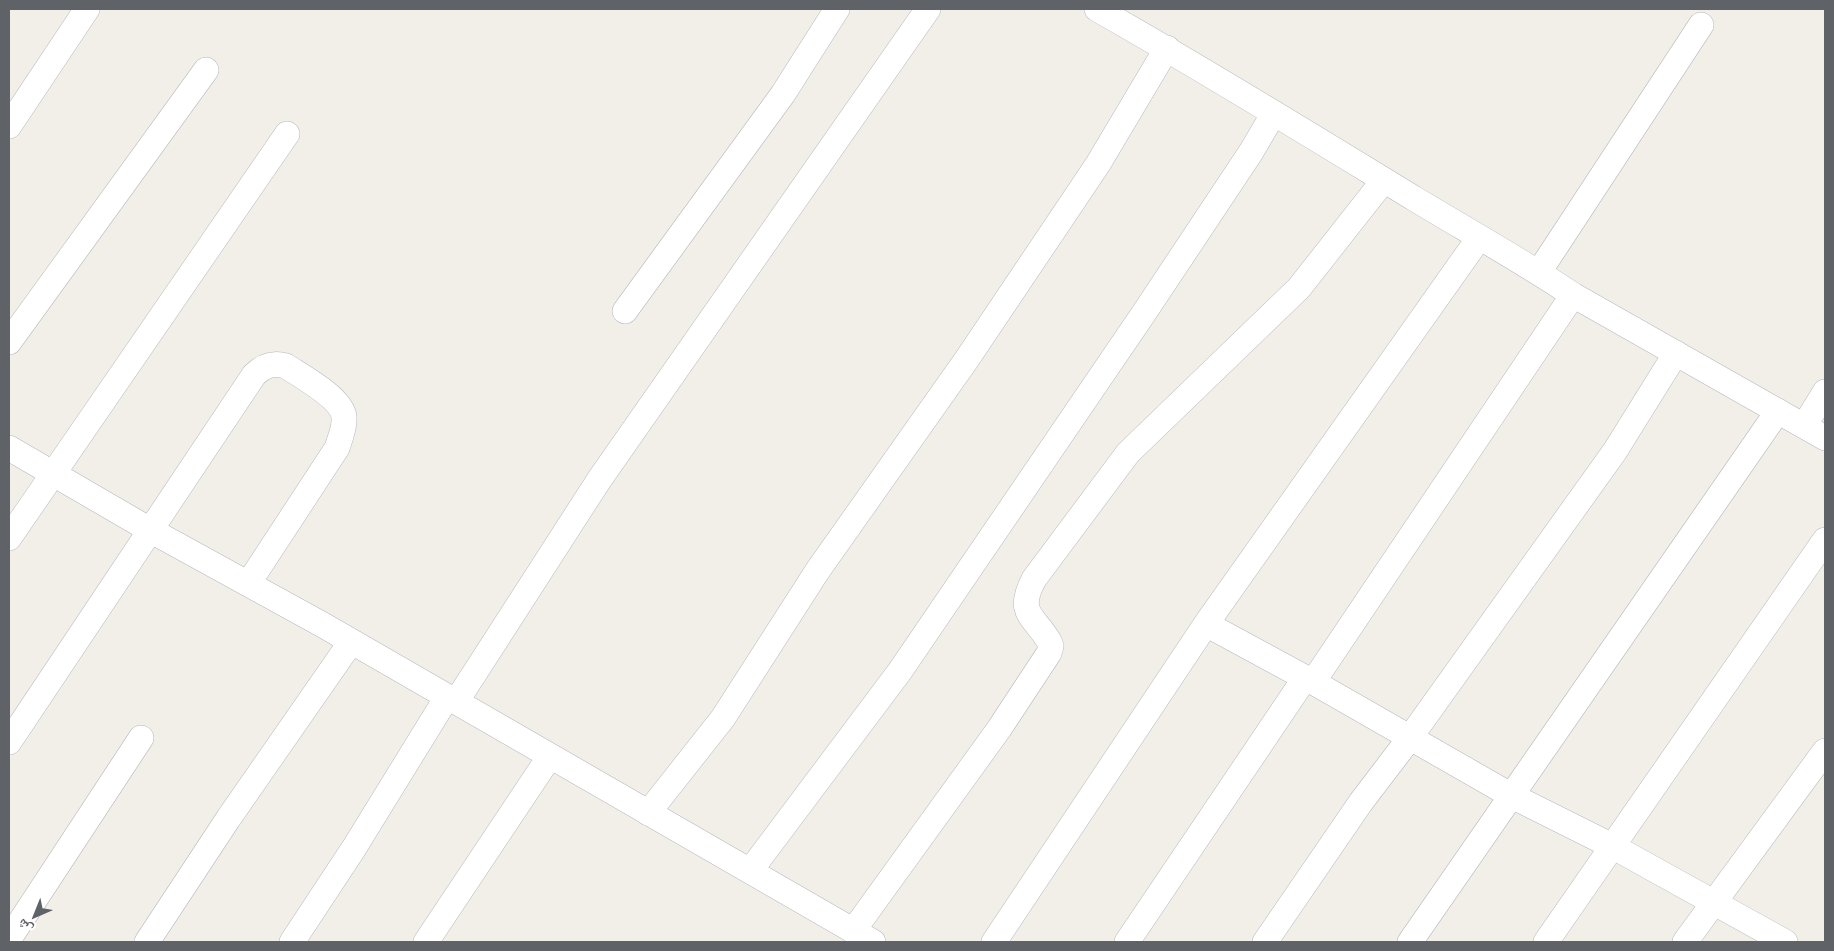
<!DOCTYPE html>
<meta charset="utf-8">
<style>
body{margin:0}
#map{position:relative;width:1834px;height:951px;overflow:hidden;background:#f1efe8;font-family:"Public Sans","Noto Naskh Arabic",sans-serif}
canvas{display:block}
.frame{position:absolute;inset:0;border:10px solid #5f6368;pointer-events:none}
.north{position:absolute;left:10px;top:891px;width:50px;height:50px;-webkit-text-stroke:4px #fff;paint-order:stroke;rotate:224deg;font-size:14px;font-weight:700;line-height:20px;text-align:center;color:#5f6368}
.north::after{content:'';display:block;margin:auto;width:18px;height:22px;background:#5f6368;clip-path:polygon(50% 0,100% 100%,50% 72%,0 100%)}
</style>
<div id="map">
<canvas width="1834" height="951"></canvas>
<div class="frame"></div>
<div class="north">ش</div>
</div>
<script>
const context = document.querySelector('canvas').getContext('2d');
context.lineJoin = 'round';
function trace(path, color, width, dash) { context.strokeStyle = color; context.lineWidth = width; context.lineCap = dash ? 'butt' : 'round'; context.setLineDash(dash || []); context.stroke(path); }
const street = new Path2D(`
 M1097,9C1205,70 1310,135 1415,199C1468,231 1522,261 1573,295L1825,438
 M9,126L87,9
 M1539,272L1701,25
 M625,311L783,94L837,9
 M9,342L206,70
 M1804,426L1825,392
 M9,448L150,530L323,625L873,942
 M9,538L287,134
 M1206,624L1479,238
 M1313,682L1573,295
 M456,702L599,480L928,9
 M9,742L254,375C263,366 273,362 286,366C301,376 342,398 344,417C345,428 340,438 337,448L248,584
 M648,813L723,718L818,570L967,359L1098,164L1167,48
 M750,871L900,671L1144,313L1251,152L1274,113
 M853,931L999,729L1049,653L1051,646L1049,641C1033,615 1016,613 1034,579L1128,453L1299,288L1384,180
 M9,939L141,738
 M147,942L228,819L351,642
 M292,942L354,848L447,697
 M426,942L550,756
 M994,942L1206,624L1313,682L1512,796L1612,846L1785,942
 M1127,942L1305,678
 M1265,942L1361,802L1409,739L1615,451L1676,353
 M1410,942L1778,411
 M1546,942L1825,540
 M1685,942L1825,751`);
trace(street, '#b5b8bc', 26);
trace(street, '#fff', 25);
</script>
